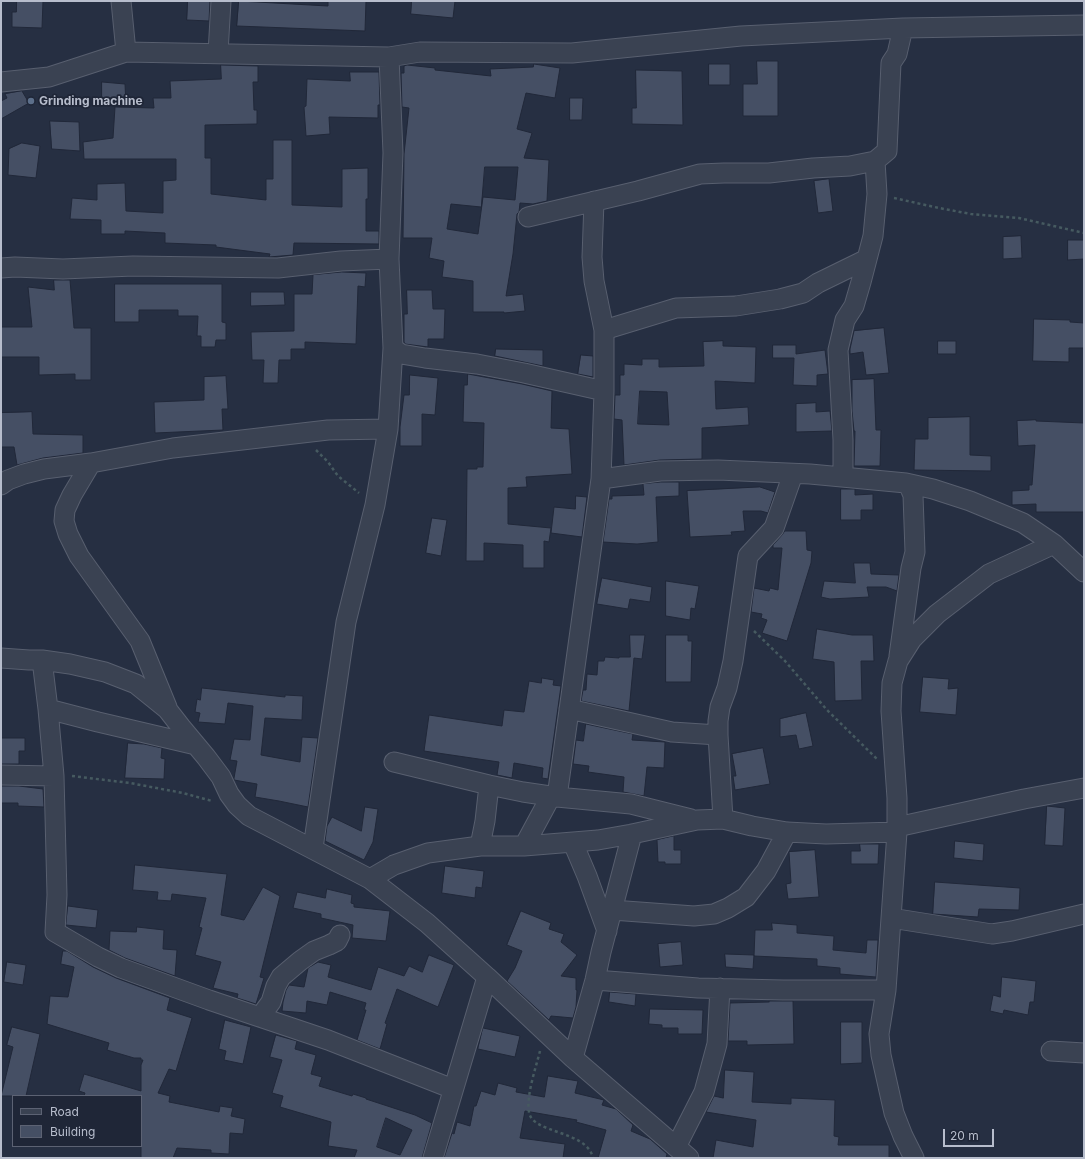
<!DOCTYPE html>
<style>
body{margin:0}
#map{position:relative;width:1085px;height:1159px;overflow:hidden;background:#262f42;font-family:Inter,sans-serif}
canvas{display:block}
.frame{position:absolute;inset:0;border:2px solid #b7bdcc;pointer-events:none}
.legend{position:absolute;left:12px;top:1095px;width:130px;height:52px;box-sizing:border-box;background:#1f2637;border:1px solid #5c6273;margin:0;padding:5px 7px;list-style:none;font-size:12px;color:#b7bdcc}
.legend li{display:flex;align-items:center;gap:8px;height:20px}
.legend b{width:20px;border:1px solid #5c6273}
.scale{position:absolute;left:943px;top:1129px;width:51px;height:18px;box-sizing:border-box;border:2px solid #b7bdcc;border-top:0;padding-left:5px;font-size:12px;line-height:14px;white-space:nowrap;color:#b7bdcc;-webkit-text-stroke:3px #1f2637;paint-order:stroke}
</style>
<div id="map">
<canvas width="1085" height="1159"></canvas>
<div class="frame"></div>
<ul class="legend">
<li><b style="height:5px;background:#3a4252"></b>Road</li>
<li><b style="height:11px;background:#454f64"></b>Building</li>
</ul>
<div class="scale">20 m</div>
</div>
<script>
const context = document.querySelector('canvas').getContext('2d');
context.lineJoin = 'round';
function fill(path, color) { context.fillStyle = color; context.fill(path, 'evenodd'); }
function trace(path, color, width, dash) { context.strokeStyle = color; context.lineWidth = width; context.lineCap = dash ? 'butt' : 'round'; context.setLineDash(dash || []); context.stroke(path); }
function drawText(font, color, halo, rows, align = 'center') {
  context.font = font + ' Inter,sans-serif'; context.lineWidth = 3.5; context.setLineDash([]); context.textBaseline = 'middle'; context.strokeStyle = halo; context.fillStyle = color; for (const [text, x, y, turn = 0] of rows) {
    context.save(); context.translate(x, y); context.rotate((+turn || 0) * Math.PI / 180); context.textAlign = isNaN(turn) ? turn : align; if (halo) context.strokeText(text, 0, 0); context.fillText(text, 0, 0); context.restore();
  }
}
const building = new Path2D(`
 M17,1H43L42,28L12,27V12H16Z
 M188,1H210L209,21L187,20Z
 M239,1L328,6V1H366L365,31L237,26Z
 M412,1H455L453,18L411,14Z
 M757,61H778V116H743V84H757Z
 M534,64L560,68L555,98L526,93L517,129L532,133L524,158L549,160L547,201L533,204L520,203L519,212L517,214L513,254L506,296L523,294L525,311L504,313V312H473V281L442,277L444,261L429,258L432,238H403L404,154L409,108L402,107L401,73H404V66L407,65L435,68V70L491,76L490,69L533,67ZM485,167H518L515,200L483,197L478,234L447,229L451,204L481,207Z
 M709,64H730V85H709Z
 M221,65L258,66V82H253L254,110H257V124L205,125V158H211V194L266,200V179H273V140H292V205L342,207V169L368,168V199H366V231H379V244L294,243L293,255L269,257L270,254L216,247V245L165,243V233L125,231V234H101V220L70,219L72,198L97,200V184L125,183L126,211L163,213V181L176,180V159H84L83,142L113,138L115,107L154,108L153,98H171L170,81L221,79Z
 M636,70L682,71L683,125L632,124V108H636Z
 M350,72H379L380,105H378V118L329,117L330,134L306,136L304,107L306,106L307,79L350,81Z
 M102,82L125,84L126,105L102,103Z
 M22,91L29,103L1,119V101L7,98L5,94Z
 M570,98H583L582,120H570Z
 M50,121L79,122L80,151L52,149Z
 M22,143L40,146L36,178L8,175L9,149Z
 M829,179L833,211L818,213L814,181Z
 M1021,236L1022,258L1003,259V237Z
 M1068,240H1084V259L1068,260Z
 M342,272L366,273L365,287L358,286L356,344L305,342V349H291V360H279L278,383H263L264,360H252L251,332L294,331V294H312L313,275Z
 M54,280H70L74,328H91V380H75V374L39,375V357H1V327H32L28,287L54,290Z
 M115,284H222V322L226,323V340H216L215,347H201V336H197L198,316H178V310H139V322H115Z
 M407,290H432L433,309H445L444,339H428V347L405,344L404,342V314H407Z
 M251,292H284L285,305L251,306Z
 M1034,319L1070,320V322L1084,323V348H1069V362L1033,361Z
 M884,328L889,373L866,375L863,352L850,354V349L854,331Z
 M723,341V346L756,347L755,383L715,381L716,409L748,407L749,425L702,428V459L660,460L624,465L622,420L614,419L615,395H620V375H624V364L642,365V359H659V367L704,366L703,342ZM640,391L667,392L669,425L638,424Z
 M938,341H956V354H938Z
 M773,345H796V354L825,350L828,374L817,375V386L793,385L794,358H773Z
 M496,349L543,350V366L495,356Z
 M581,355L593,356V377L578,374Z
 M468,374L522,384L552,391L551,428L569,429L572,474L526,477L527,487L508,488V524L551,528L549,542L544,541V568H523V545L484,543V561H466L467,469H477V467H483L484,423L463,422L464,385H467Z
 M410,375L438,378L435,415L422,414V446H400V427L404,395H409Z
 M226,376L228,409H222L223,430L155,433L154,402L204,400V377Z
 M874,379L876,430H881L880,466H854L855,431H854L852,411V380Z
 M816,403V412L830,411L832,431L796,432V404Z
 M32,412L33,434L83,435V453L43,458L17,465L14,447H1V413Z
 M970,417V455L991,456V471L914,470L915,439H928V418Z
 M1036,420V421L1084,423V512H1036V504L1012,505V491L1029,490V485H1032L1035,445L1018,446L1017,421Z
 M661,482H679V496L656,497L658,542L637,544L603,542L609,499H612V496L644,495L643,484Z
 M760,487L775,492L768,513L761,511H743L745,531L731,532L732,535L690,537L687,491Z
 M841,489H855V495L873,494V510H861V520H841Z
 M576,496L587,497L582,537L551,533L554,507L575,509Z
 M432,518L447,520L441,556L426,553Z
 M785,531H806L807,550L812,551L811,563L787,641L762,633L767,620L761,618L762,614L751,612L754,588L769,591L770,588L778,590L782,548H773V545L782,535Z
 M854,563H870L871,574L899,575L897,591L886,587H867L869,597L830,599L821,597L824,581L855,583Z
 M602,578L652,587L650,602L630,599L628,609L597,604Z
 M666,581L699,586L695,609L691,608L690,620L666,616Z
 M817,629L852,635H873L874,661H861L862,700L835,701L834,662L813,659Z
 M630,635H645L642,659L634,658L629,711L581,701L583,690H586L587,674L597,675L598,661H604L605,657L619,658V657H630Z
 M666,635H688V641H692L691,682H666Z
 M923,677L949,679L948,689L958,688L956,715L920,712Z
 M542,678L554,680L553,685L561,686L548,779L542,778L543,768L514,763L512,778L497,775L499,762L424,751L429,715L502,726L504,710L524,712L529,681L541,683Z
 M202,688L285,697V695L303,696L302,720L265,718L261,755L300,762L302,737L318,738L308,807L279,801L255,797L257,784L234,780V778L237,761L230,760L234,739L250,740L253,706L228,703L225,724L198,722L200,713L195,712L197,699L200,700Z
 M806,713L813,746L799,749L796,735L780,737V719Z
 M586,724L633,734L632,740L665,742L664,768L647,767L644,796L623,792L624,777L588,772L589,766L573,764L576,740L583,741Z
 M1,738H25V751H19V764H1Z
 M128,743L144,744L162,748L161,758L165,759L164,779L125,778Z
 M763,748L770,784L735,790L733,776H736L732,754Z
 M1,786H19L43,789L44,807L18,806V803H1Z
 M1047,806L1065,808L1063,846L1045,845Z
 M365,807L378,809L373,842L364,860L325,841L327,826L332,817L361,831Z
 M674,836V850H681V864H665V862H658L657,840Z
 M955,841L984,844L983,861L954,858Z
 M860,844H879L878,864H851V851H860Z
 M815,850L819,897L788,899L786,884L791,883L789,852Z
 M135,865L227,874L221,915L244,920L263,887L280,896L260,977L264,978L256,1004L237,998L238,994L213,988L221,962L195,955L202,928L199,927L206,898L172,894L171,901L157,900L158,892L133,890Z
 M445,866L484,871L482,888L476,887L475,898L442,893Z
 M935,882L1020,888L1019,910L979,909L978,917L933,914Z
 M327,889L352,895L351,903L354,904V907L390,911L386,941L352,938L353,925L321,918V914L293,908L297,892L325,898Z
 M68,906L98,910L96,928L66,925Z
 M521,911L551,923L549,929L564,934L561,942L577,955L561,976L576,978V990H577L576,1007L573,1018L551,1016L549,1020L507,981L515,968L522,951L507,945Z
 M772,923L797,925V933L834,936L833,950L866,953L867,940H878L876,977L840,974V968L817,966V959L754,956L755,930H772Z
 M137,927L164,930L163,949L177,950L175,976L125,958L109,950L110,931L136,932Z
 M681,942L683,965L660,967L658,944Z
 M63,951H67L93,967L116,978L170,998L167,1010L192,1018L176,1071L169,1069L158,1093L170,1096L169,1102L219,1112L220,1106L233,1108L231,1116L245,1119L243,1134L230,1133L229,1154L211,1153V1150L177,1148L173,1158H141V1096H84L85,1093L79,1091L84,1074L141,1091V1065L143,1060H141V1058H134L107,1050L109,1043L47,1024L50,996L68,997L74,967L61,964Z
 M725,954L754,955L753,969L726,967Z
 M429,955L454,965L438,1007L397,989L385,1023L387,1024L380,1049L357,1040L366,1010H364L366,1003L330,992L327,1005L307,1001L306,1013L282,1011L283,1002L286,990L289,985L304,987L308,968L318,962L331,965L328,977L371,990L378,967L404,976L409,966L422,972Z
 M7,962L26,965L23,985L4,982Z
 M1002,977L1036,981L1034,1002H1030L1028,1015L1004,1010L1003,1014L990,1011L993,995L1000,997Z
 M610,992L636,994L635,1006L609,1002Z
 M769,1001H793L794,1044L747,1045V1041H728L730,1003L769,1002Z
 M650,1009L703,1010L702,1034H678V1028H662V1025L649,1024Z
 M225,1020L251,1027L243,1064L224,1060L226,1051L219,1049Z
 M841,1022H862V1063L841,1064Z
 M12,1027L40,1034L26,1096H1L13,1047L7,1045Z
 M483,1028L520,1036L515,1057L478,1049Z
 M276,1035L297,1041L295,1049L316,1055L311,1074L322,1077L319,1086L352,1096L353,1094L366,1098V1099L415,1115L432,1123L422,1158H354L357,1150L328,1146L331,1122L280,1107L283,1096L272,1093L282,1060L270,1057ZM386,1118L412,1130L400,1155L377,1147Z
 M725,1070L754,1072L752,1102L791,1104V1098L835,1100L834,1136L839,1137L838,1145H889V1158H713L716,1140L753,1147L756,1120L706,1112L714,1096L723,1098Z
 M548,1076L578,1081L575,1093L604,1100L602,1105L616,1109L633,1125L631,1131L650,1139L667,1154L666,1158H598L606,1130L576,1122L577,1120L525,1111L520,1138L565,1144L563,1158H444L452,1133L454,1134L457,1122L470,1126L474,1106H476L481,1091L495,1095L498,1083L517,1088L516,1092L544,1097Z`);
const path = new Path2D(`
 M894,198L939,208L971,214L1019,218L1084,233
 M316,450L328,462L338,476L359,493
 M754,631L785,661L827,710L877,759
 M72,776L130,783L183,793L212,801
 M540,1051C536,1067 526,1096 529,1112C532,1134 587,1130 593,1158`);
const minor = new Path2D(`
 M121,1L126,52
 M218,53L221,1
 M1,82L49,77L126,52L389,57L420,52L572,53L741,36L903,28L1084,25
 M528,217L638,191L700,174L724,173H769L813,168L850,166L875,161L887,151L891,63L897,54L903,28
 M1,268L15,267L63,269L133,266L278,268L341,261L389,259
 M604,330L676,308L736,306L780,299L803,293L818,283L867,259
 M393,348L401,354L425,358L477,364L524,373L604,391
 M91,463L72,495L65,510L64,521L68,534L79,556L140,641L167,707
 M843,477V440L838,350L845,320L854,306L861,282L873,236L877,194L875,161
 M601,479L660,471L718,470L810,474L906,483L933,489L970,501L1023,523L1054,544L1084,572
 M1,485L8,480L24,474L44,469L91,463L173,448L328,430L388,429
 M899,656L911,568L915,552L913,495L910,488L906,483
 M1,658L29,660H42L70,664L105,672L136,684L167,709L181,727L206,757L221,777L229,794L237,805L249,816L370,879L427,923L487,977L573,1058L689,1158
 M42,660L48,709L54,776L57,895L55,932L98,957L121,968L209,1000L328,1040L453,1089
 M48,709L98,722L196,745
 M569,709L672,732L718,735
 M394,762L489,785L523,792L557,797L631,804L691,819
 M1,775L54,776
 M557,797L601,479L604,391V330L594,281L592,257L594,201
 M723,819L718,735V721L720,707L727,688L733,661L748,556L774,528L793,474
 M897,827L1024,799L1084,788
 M573,843L587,876L607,931
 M480,846L485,821L489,785
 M524,846L551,796
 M313,848L346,622L375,505L388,429L393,348L389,259L393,153L389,57
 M370,879L394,865L428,853L480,846H524L598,840L632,834L697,820L723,819L752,826L787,832L826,834L897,832
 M612,910L694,916L714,914L728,908L746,897L766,871L787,832
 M891,918L992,934L1012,931L1084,914
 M595,980L698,988L783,990H886
 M260,1017L271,1002L276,986L281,977L300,961L314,951L329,945L337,941L340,935
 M1051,1051L1084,1053
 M573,1058L595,980L601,952L632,834
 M676,1147L704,1092L717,1044L720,988
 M433,1158L487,977
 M914,1158L903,1136L894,1113L881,1055L879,1034L886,990L897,832V798L891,711L892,683L898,661L912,639L937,614L989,574L1054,544`);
const markers = [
 [31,101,4,"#5c6f8a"]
];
const poiNames = [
 ["Grinding machine",39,101]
];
fill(building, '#454f64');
trace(building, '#212839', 1);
trace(minor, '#585f6f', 21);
trace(path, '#465a60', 2.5, [3, 3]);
trace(minor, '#3a4252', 19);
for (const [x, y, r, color] of markers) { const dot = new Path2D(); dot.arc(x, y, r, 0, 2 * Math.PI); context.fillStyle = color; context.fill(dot); trace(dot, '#1f2637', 1.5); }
drawText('bold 12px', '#b7bdcc', '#1f2637', poiNames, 'left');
</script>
